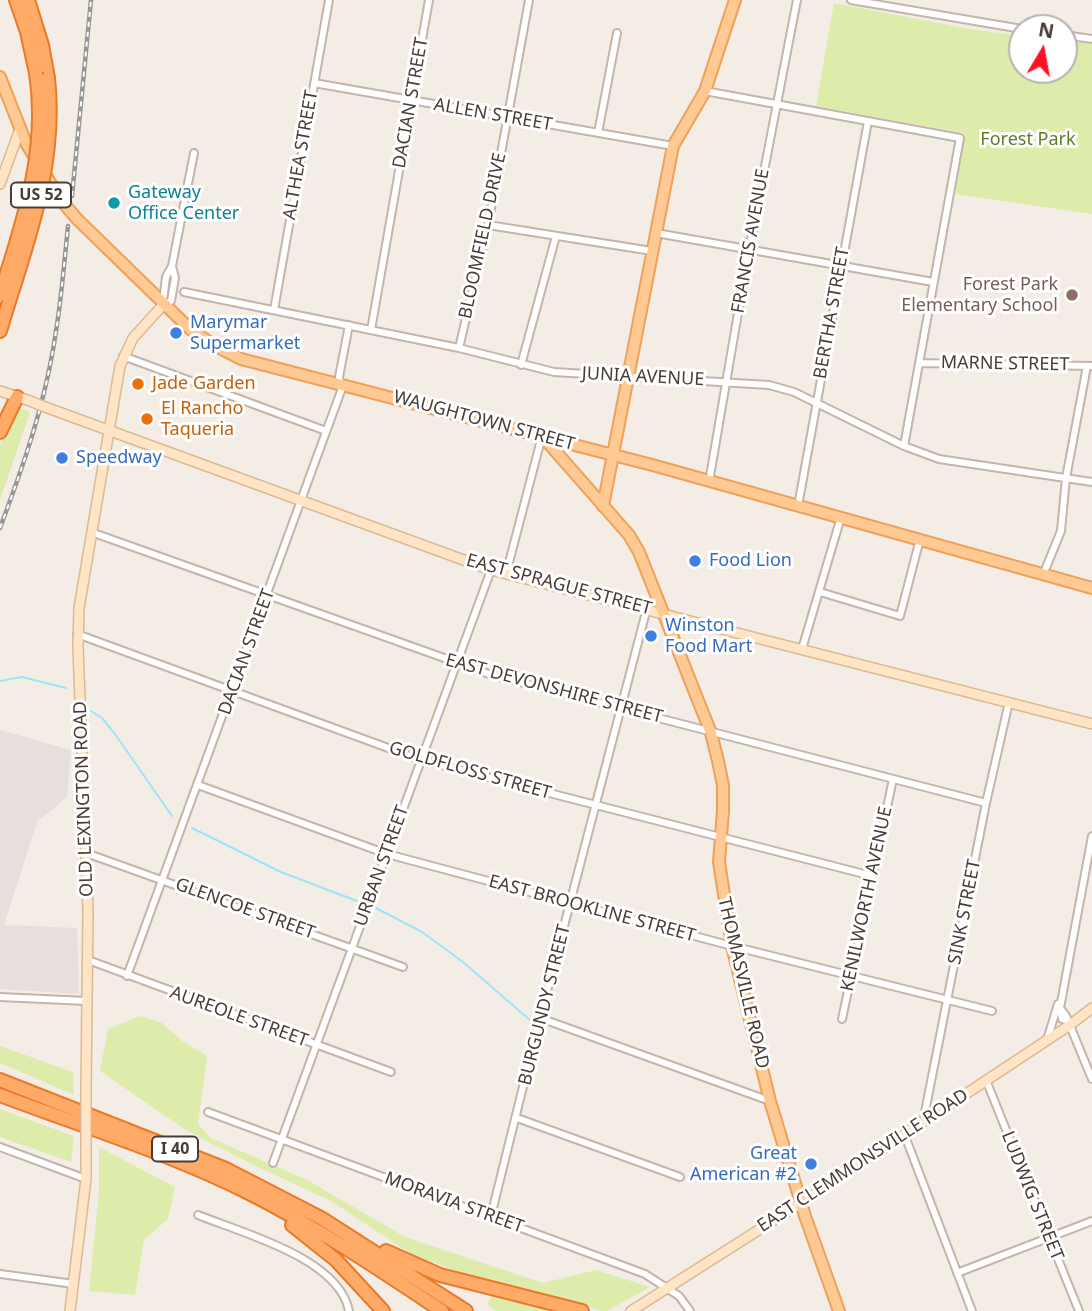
<!DOCTYPE html>
<style>
body{margin:0}
#map{position:relative;width:1092px;height:1311px;overflow:hidden;background:#f4ede6;font-family:"Noto Sans",sans-serif}
canvas{display:block}
.north{position:absolute;left:1008px;top:14px;width:70px;height:70px;box-sizing:border-box;background:#fff;border:2px solid #b6b1ae;border-radius:50%;rotate:10deg;font-size:19px;font-weight:700;line-height:28px;text-align:center;color:#483c35}
.north::after{content:'';display:block;margin:auto;width:24px;height:32px;background:#ff1223;clip-path:polygon(50% 0,100% 100%,50% 72%,0 100%)}
</style>
<div id="map">
<canvas width="1092" height="1311"></canvas>
<div class="north">N</div>
</div>
<script>
const context = document.querySelector('canvas').getContext('2d');
context.lineJoin = 'round';
function fill(path, color) { context.fillStyle = color; context.fill(path, 'evenodd'); }
function trace(path, color, width, dash) { context.strokeStyle = color; context.lineWidth = width; context.lineCap = dash ? 'butt' : 'round'; context.setLineDash(dash || []); context.stroke(path); }
function drawText(font, color, halo, rows, align = 'center') {
  context.font = font + ' "Noto Sans",sans-serif'; context.lineWidth = 6; context.setLineDash([]); context.textBaseline = 'middle'; context.strokeStyle = halo; context.fillStyle = color; for (const [text, x, y, turn = 0] of rows) {
    context.save(); context.translate(x, y); context.rotate((+turn || 0) * Math.PI / 180); context.textAlign = isNaN(turn) ? turn : align; if (halo) context.strokeText(text, 0, 0); context.fillText(text, 0, 0); context.restore();
  }
}
const industrial = new Path2D(`
 M0,730L71,750L67,797L37,822L4,925L77,928L79,994L0,989Z`);
const green = new Path2D(`
 M834,3L970,29L1022,36V70H1064V41L1092,44V214L955,194L964,133L816,106Z
 M18,408L30,412L0,500V445Z
 M140,1016L162,1023L182,1041L207,1056L198,1124L211,1138L307,1180L405,1237L543,1283L596,1270L650,1287L607,1311H600L575,1301L468,1275L413,1255L331,1201L251,1164L184,1129L100,1071L108,1029Z
 M0,1046L73,1072L74,1095L0,1063Z
 M0,1109L74,1136L71,1162L0,1137Z
 M99,1147L175,1187L168,1219L144,1240L135,1295L89,1291L99,1191Z
 M491,1297L558,1311H496L487,1305Z`);
const stream = new Path2D(`
 M0,681L22,677L66,688
 M91,711L102,718L115,734L172,816
 M192,828L281,872L357,901
 M374,907L422,932L463,962L531,1021`);
const street = new Path2D(`
 M851,0L1022,29
 M1064,35L1092,39
 M314,83L673,146
 M705,91L960,138L904,446
 M598,133L617,33
 M488,225L652,251
 M656,233L933,282
 M184,292L459,348L554,372L769,385L794,392L904,446L939,459L1092,482
 M163,301L166,277L172,266L194,153
 M164,304L171,301L175,278L172,266
 M274,310L329,0
 M371,330L429,0
 M459,348L488,225L529,0
 M123,356L326,431
 M919,363L1092,366
 M521,365L556,236
 M709,482L749,249L797,0
 M798,506L868,121
 M91,532L489,674L986,803
 M506,574L542,436
 M1043,575L1061,531L1066,478L1087,366
 M820,592L900,616L920,539
 M77,634L421,760L872,876
 M802,649L841,517
 M198,785L387,854L732,946L992,1011
 M86,853L403,967
 M88,960L391,1072
 M127,976L341,391L339,377L349,325
 M0,997L87,1001
 M1060,1008L1066,1016L1092,1079
 M540,1018L770,1101
 M842,1019L893,779
 M1067,1020L1062,1019L1060,1008L1092,836
 M1047,1040L1058,1004
 M986,1080L1079,1311
 M208,1112L645,1274L679,1296L690,1311
 M517,1118L680,1177
 M923,1122L986,803L1009,702
 M905,1136L972,1311
 M0,1147L86,1179
 M273,1163L491,570
 M198,1215C242,1233 339,1258 349,1311
 M491,1216L540,1018L647,608
 M957,1273L1092,1221
 M0,1274L74,1284`);
const secondary = new Path2D(`
 M0,184L20,129
 M0,391L30,401
 M45,407L491,570L1092,724
 M86,1091L88,911L78,647L79,608L120,366L133,338L163,305
 M70,1311L86,1179V1150
 M631,1311L801,1203L1070,1025L1092,1008`);
const primary = new Path2D(`
 M0,77L26,143L60,199
 M77,219L190,329L212,344L241,359L656,466L1092,588
 M542,436L629,535L639,552L711,733L718,761L723,785V811L719,862L732,946L770,1101L805,1216L839,1311
 M603,506L673,146L705,91L735,0`);
const highway = new Path2D(`
 M16,0L27,32L36,73
 M28,0L42,45L48,78
 M0,331L7,308
 M0,432L17,397
 M0,1080L226,1169L321,1218L466,1311
 M0,1095C82,1126 169,1153 247,1192C315,1226 379,1269 442,1311
 M292,1225L336,1260L383,1311
 M386,1251L440,1275L582,1311`);
const rail = new Path2D(`
 M72,196L91,0
 M0,528C19,477 37,427 48,375C59,325 63,276 68,226`);
const secondaryBridge = new Path2D(`
 M30,401L45,407
 M86,1150V1091`);
const primaryBridge = new Path2D(`
 M60,199L77,219`);
const highwayBridge = new Path2D(`
 M0,295C23,222 48,151 36,73
 M7,308C31,232 57,159 48,78`);
const markers = [
 [114,203,7,"#0f9aa8"],
 [1072,295,7,"#8d6e63"],
 [176,333,7,"#3f7fe0"],
 [138,384,7,"#e8710a"],
 [147,419,7,"#e8710a"],
 [62,458,7,"#3f7fe0"],
 [695,561,7,"#3f7fe0"],
 [651,636,7,"#3f7fe0"],
 [811,1164,7,"#3f7fe0"]
];
const shields = [
 [41,195,60],
 [175,1149,46]
];
const shieldNames = [
 ["US 52",41,195],
 ["I 40",175,1149]
];
const streetNames = [
 ["DACIAN STREET",411,103,-80],
 ["ALLEN STREET",493,115,10],
 ["ALTHEA STREET",301,155,-80],
 ["BLOOMFIELD DRIVE",483,236,-78],
 ["FRANCIS AVENUE",751,241,-80],
 ["BERTHA STREET",832,313,-80],
 ["MARNE STREET",1005,364,1],
 ["JUNIA AVENUE",643,377,3],
 ["WAUGHTOWN STREET",484,421,15],
 ["EAST SPRAGUE STREET",559,585,15],
 ["DACIAN STREET",247,652,-70],
 ["EAST DEVONSHIRE STREET",554,689,15],
 ["GOLDFLOSS STREET",470,771,16],
 ["OLD LEXINGTON ROAD",84,799,-92],
 ["URBAN STREET",382,866,-70],
 ["KENILWORTH AVENUE",867,899,-78],
 ["GLENCOE STREET",245,909,20],
 ["EAST BROOKLINE STREET",592,909,15],
 ["SINK STREET",965,912,-79],
 ["THOMASVILLE ROAD",743,983,77],
 ["BURGUNDY STREET",545,1005,-76],
 ["AUREOLE STREET",239,1017,20],
 ["EAST CLEMMONSVILLE ROAD",863,1161,-33],
 ["LUDWIG STREET",1032,1196,68],
 ["MORAVIA STREET",454,1203,20]
];
const parkNames = [
 ["Forest Park",1028,140]
];
const cultureNames = [
 ["Gateway",128,193],
 ["Office Center",128,214]
];
const educationNames = [
 ["Forest Park",1058,285],
 ["Elementary School",1058,306]
];
const shopNames = [
 ["Marymar",190,323],
 ["Supermarket",190,344],
 ["Speedway",76,458],
 ["Food Lion",709,561],
 ["Winston",665,626],
 ["Food Mart",665,647],
 ["Great",797,1154,"right"],
 ["American #2",797,1175,"right"]
];
const foodNames = [
 ["Jade Garden",152,384],
 ["El Rancho",161,409],
 ["Taqueria",161,430]
];
fill(industrial, '#e6dfdb');
fill(green, '#ddecab');
trace(stream, '#9de5f6', 2);
trace(street, '#c4b5ab', 10);
trace(secondary, '#dbb994', 12);
trace(primary, '#eda15b', 14);
trace(highway, '#e9792b', 16);
trace(street, '#fff', 6);
trace(secondary, '#ffe4c5', 9);
trace(primary, '#ffc994', 10);
trace(highway, '#fa6', 12);
trace(rail, '#969696', 4.5);
trace(rail, '#fff', 2, [5]);
trace(secondaryBridge, '#dbb994', 12, []);
trace(primaryBridge, '#eda15b', 14, []);
trace(highwayBridge, '#e9792b', 16, []);
trace(secondaryBridge, '#ffe4c5', 9);
trace(primaryBridge, '#ffc994', 10);
trace(highwayBridge, '#fa6', 12);
for (const [x, y, r, color] of markers) { const dot = new Path2D(); dot.arc(x, y, r, 0, 2 * Math.PI); context.fillStyle = color; context.fill(dot); trace(dot, '#fff', 2.5); }
for (const [x, y, w] of shields) { const box = new Path2D(); box.roundRect(x - w / 2, y - 12.5, w, 25, 5); context.fillStyle = '#fff'; context.fill(box); trace(box, '#483c35', 2); }
drawText('bold 16px', '#483c35', null, shieldNames);
drawText('18px', '#483c35', '#fff', streetNames);
drawText('18px', '#5a7e23', '#fff', parkNames);
drawText('18px', '#0d838f', '#fff', cultureNames, 'left');
drawText('18px', '#785e54', '#fff', educationNames, 'right');
drawText('18px', '#366cbe', '#fff', shopNames, 'left');
drawText('18px', '#c56008', '#fff', foodNames, 'left');
</script>
